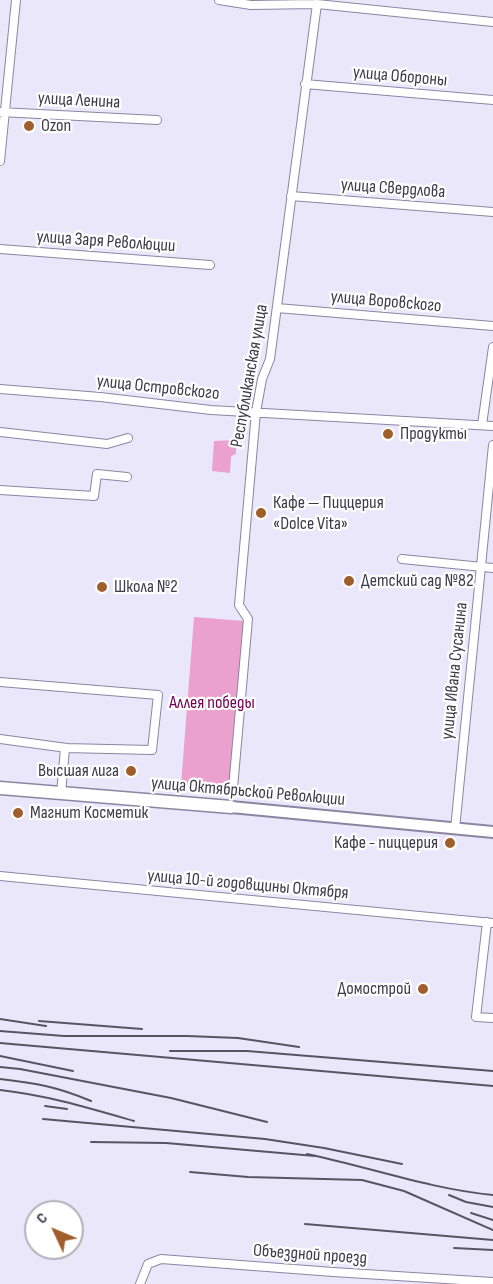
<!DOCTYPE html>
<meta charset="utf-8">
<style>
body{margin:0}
#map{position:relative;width:493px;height:1284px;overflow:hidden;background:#ebe7fb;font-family:"Sofia Sans Condensed",sans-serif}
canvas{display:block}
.north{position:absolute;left:24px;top:1200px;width:60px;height:60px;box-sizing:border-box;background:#fff;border:2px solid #b2b1b6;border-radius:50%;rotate:314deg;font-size:16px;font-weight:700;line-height:24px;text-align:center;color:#3e3b48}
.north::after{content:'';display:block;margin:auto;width:21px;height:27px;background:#a05e2b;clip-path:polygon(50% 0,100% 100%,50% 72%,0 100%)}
</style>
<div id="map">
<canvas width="493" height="1284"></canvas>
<div class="north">С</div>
</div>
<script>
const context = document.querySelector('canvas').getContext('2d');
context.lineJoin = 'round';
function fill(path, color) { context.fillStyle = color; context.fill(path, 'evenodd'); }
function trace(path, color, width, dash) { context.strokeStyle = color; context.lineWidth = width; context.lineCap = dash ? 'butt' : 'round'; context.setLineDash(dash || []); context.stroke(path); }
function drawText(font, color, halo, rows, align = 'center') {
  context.font = font + ' "Sofia Sans Condensed",sans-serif'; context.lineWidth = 4.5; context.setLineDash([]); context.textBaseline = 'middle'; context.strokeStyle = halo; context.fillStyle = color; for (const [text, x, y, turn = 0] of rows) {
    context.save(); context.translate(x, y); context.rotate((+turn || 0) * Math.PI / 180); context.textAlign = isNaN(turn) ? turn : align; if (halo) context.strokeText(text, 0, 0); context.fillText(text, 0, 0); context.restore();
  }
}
const green = new Path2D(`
 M236,440V454L231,456L230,473L212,471L214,441Z
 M194,617L244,621L231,789L181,785Z`);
const street = new Path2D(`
 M219,0L251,5L317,4L493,22
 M305,84L493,100
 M0,112L157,120
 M0,161L16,0
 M291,196L493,212
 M0,249L210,265
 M277,308L493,326
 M0,389L100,397L211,410L493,426
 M482,425L493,347
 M0,432L107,444L128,438
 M0,490L94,496L97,474L127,477
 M402,559L493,568
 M0,682L158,695L152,750L65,748L61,794
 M0,739L67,748
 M233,788L248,619L239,605L256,412L262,379L270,359L317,4
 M455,829L493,445
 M0,876L493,923
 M487,922L476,1017L493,1018
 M140,1284L148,1264L161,1259L333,1272L493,1282`);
const secondary = new Path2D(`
 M231,807L493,832`);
const primary = new Path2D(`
 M0,788L231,807`);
const rail = new Path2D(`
 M0,1019L46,1026
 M39,1021L142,1029
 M0,1031L64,1036H187L238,1038L299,1047
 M0,1043L493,1086
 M170,1051H247L493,1071
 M0,1056L73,1071
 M0,1067L20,1069L171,1098L267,1122
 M0,1079C36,1083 58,1087 91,1101
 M0,1090C46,1095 89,1108 134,1121
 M45,1106L67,1109
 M43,1119L265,1139L324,1148L402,1164
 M91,1142L166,1143L315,1156
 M307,1154C369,1167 430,1189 493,1195
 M190,1172L248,1177L362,1180L404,1191L493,1230
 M449,1195L466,1202L493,1207
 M471,1213L493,1220
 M305,1224L493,1240
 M454,1248L493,1250`);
const markers = [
 [29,126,6,"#a05e2b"],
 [388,434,6,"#a05e2b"],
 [261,513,6,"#a05e2b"],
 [349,581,6,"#a05e2b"],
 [102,587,6,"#a05e2b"],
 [131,771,6,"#a05e2b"],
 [18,813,6,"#a05e2b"],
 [450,843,6,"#a05e2b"],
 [423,989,6,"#a05e2b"]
];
const streetNames = [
 ["улица Обороны",400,77,5],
 ["улица Ленина",79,101,3],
 ["улица Свердлова",393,189,4],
 ["улица Заря Революции",106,242,4],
 ["улица Воровского",386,302,5],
 ["Республиканская улица",250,376,-80],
 ["улица Островского",158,388,6],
 ["улица Ивана Сусанина",455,671,-84],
 ["улица Октябрьской Революции",248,792,5],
 ["улица 10-й годовщины Октября",248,885,5],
 ["Объездной проезд",310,1255,4]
];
const poiNames = [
 ["Ozon",41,126],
 ["Продукты",400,434],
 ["Кафе — Пиццерия",273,503],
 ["«Dolce Vita»",273,524],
 ["Детский сад №82",361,581],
 ["Школа №2",114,587],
 ["Высшая лига",119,771,"right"],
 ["Магнит Косметик",30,813],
 ["Кафе - пиццерия",438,843,"right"],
 ["Домострой",411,989,"right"]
];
const parkNames = [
 ["Аллея победы",212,703]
];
fill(green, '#eba1ce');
trace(street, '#8b85a3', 10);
trace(secondary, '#8b85a3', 14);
trace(primary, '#8b85a3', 15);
trace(street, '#fff', 8);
trace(secondary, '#fff', 10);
trace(primary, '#fff', 12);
trace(rail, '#585563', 2);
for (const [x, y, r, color] of markers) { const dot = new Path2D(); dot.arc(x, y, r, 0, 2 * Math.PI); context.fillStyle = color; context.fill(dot); trace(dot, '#fff', 2); }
drawText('18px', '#3e3b48', '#fff', streetNames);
drawText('18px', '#3e3b48', '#fff', poiNames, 'left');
drawText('18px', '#6e0252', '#fff', parkNames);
</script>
